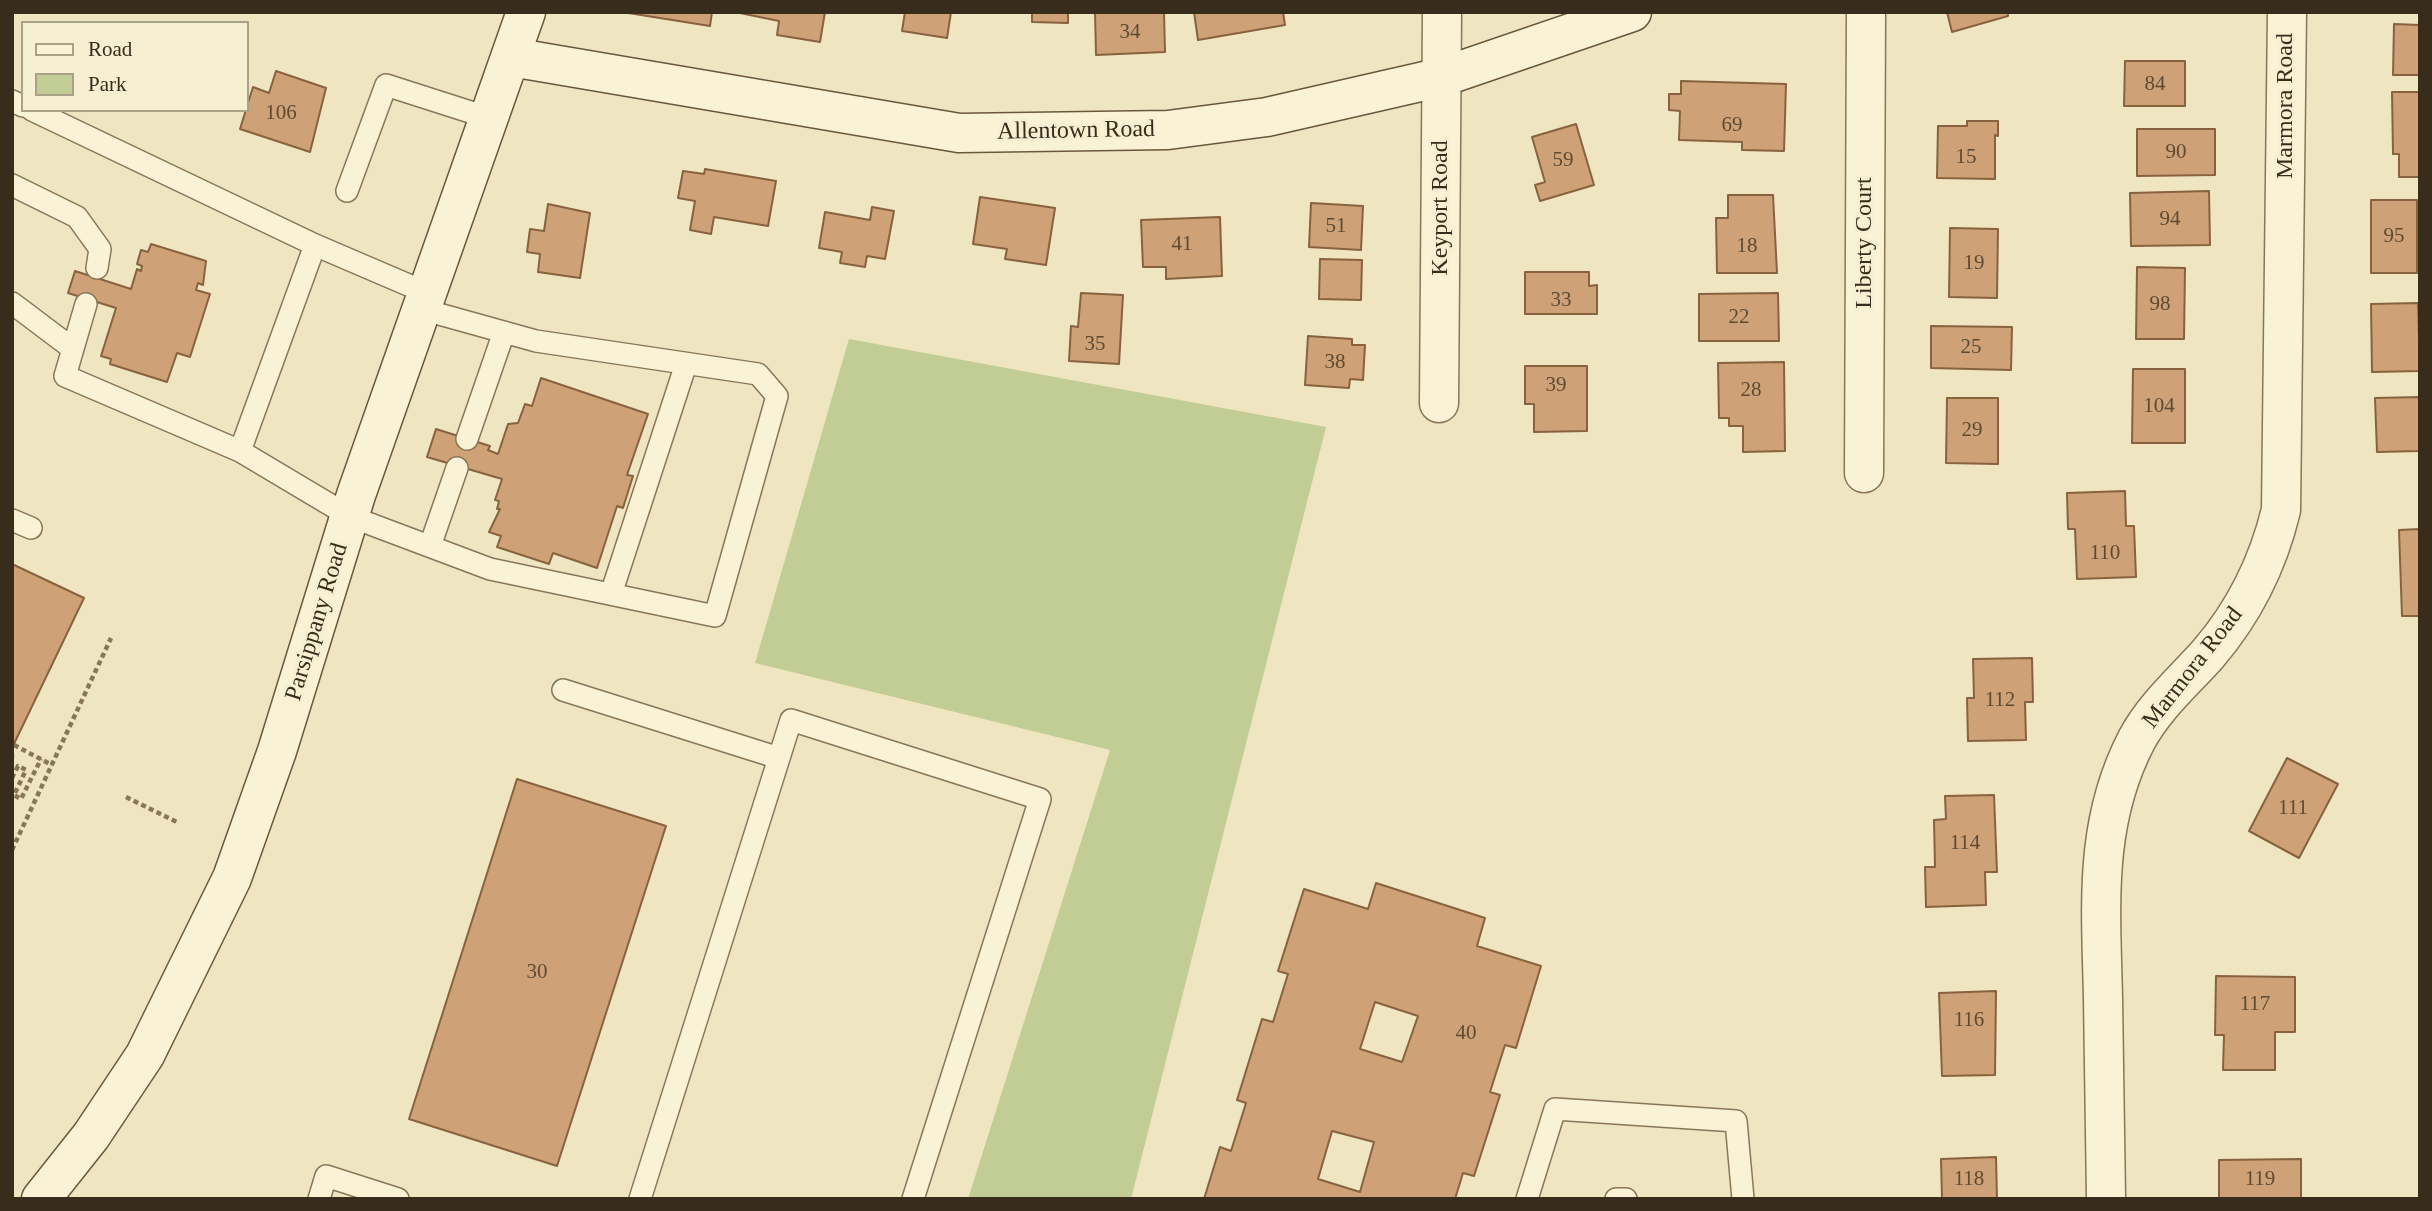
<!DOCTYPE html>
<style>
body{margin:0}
#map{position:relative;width:2432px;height:1211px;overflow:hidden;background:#efe5c1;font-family:"Times New Roman",serif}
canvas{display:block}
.frame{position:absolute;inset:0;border:14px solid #382c1d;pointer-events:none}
.legend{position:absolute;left:21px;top:21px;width:228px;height:91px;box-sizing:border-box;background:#f6efd1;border:2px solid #aaa189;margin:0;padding:9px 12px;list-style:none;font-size:21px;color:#382c1d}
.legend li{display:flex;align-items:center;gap:14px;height:35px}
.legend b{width:35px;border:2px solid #aaa189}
</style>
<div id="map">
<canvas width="2432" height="1211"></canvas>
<div class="frame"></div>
<ul class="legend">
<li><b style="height:9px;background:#f9f2d5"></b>Road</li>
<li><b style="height:19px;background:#c2cd95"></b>Park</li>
</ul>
</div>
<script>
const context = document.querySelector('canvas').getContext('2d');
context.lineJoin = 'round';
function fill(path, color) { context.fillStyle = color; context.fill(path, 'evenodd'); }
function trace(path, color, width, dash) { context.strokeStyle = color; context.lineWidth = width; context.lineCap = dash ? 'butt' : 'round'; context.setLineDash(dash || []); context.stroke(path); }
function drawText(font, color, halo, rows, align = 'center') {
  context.font = font + ' "Times New Roman",serif'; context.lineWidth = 6; context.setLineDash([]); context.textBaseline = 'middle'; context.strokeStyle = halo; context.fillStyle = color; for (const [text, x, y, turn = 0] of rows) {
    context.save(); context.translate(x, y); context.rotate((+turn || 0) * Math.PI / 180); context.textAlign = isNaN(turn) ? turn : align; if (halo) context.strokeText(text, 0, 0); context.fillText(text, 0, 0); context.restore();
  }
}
const green = new Path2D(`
 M849,339L1326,427L1131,1199H968L1110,750L755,663Z`);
const building = new Path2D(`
 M622,12H712L710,26Z
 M735,12H825L820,42L777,35L779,21Z
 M905,12H951L947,38L902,31Z
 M1032,12H1068V23L1032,22Z
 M1095,12H1164L1165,52L1096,55Z
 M1194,12H1283L1285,25L1198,40Z
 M1947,12H2008V16L1952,32Z
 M2394,24L2420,25V75H2393Z
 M2125,61H2185V106H2124Z
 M276,71L326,88L310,152L240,129L253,87L269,93Z
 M1681,81L1786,84L1784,151L1742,150V142L1679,140L1680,111L1669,110V94H1681Z
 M2392,92H2420V177H2399V154H2393Z
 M1967,121H1998V136L1995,135V179L1937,178L1938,126H1967Z
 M1576,124L1594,185L1540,201L1535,185L1545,182L1532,137Z
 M2137,129H2215V175L2137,176Z
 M705,169L776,181L768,226L714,217L711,234L690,230L695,201L678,198L683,171L704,174Z
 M2209,191L2210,245L2131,246L2130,193Z
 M1728,195H1773L1777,273H1717L1716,218H1728Z
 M980,197L1055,208L1046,265L1005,259L1007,249L973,244Z
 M2371,200H2417V273H2371Z
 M1311,203L1363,206L1361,250L1309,247Z
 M548,204L590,213L580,278L538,272L540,254L527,252L530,229L544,231Z
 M872,207L894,211L885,259L867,256L865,267L840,263L842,252L819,248L825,212L870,220Z
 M1220,217L1222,276L1166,279V267H1143L1141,220Z
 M1950,228L1998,229L1997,298L1949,297Z
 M151,244L206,261L203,285L198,283L196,290L210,294L190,357L177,353L167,382L110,364L111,359L101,356L116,308L68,293L75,271L131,289L137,269L141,271L142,266L137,264L141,250L148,252Z
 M1320,259L1362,260L1361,300L1319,299Z
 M2137,267L2185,268L2184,339H2136Z
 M1525,272H1589V286L1597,285V314H1525Z
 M1081,293L1123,295L1119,364L1069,361L1071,326L1078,327Z
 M1778,293L1779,341H1699V294Z
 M2418,303L2420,371L2372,372L2371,304Z
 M1931,326L2012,327L2011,370L1931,368Z
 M1308,336L1352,339V345H1365L1363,380L1350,379L1349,388L1305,385Z
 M1784,362L1785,451L1743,452V426H1729V418H1719L1718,363Z
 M1525,366H1587V431L1534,432V404H1525Z
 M2133,369H2185V443H2132Z
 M541,378L648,414L627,475L633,476L623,508L617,506L597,568L553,553L549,564L497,547L501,536L489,532L500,509H497L499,501L495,500L502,479L427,457L436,429L490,446L488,450L498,454L508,424L518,423L525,404L532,406Z
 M2420,397V451L2377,452L2375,398Z
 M1947,398H1998V464L1946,463Z
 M2125,491L2126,526H2134L2136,577L2077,579L2075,529H2068L2067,493Z
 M2420,529V616H2402L2399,530Z
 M12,564L84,598L12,748Z
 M2032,658L2033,702H2025L2026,740L1968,741L1967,698H1974L1973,659Z
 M2287,758L2338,784L2299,858L2249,831Z
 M517,779L666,826L557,1166L409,1119Z
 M1994,795L1997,872H1985L1986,905L1926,907L1925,867H1935L1934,820L1946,819L1945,796Z
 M1376,883L1485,918L1477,946L1541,966L1516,1048L1505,1045L1490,1092L1500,1095L1474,1176L1463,1173L1455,1199H1204L1220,1147L1231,1151L1246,1103L1237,1100L1262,1019L1273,1022L1288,974L1278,971L1304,889L1368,909ZM1375,1002L1418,1016L1402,1062L1360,1049ZM1332,1131L1374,1142L1360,1192L1318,1179Z
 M2216,976L2295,977V1032H2275V1070H2223L2224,1035H2215Z
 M1996,991L1995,1075L1942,1076L1939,993Z
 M1996,1157L1997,1199H1942L1941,1159Z
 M2301,1159V1199H2219V1160Z`);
const path = new Path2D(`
 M14,745L52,765
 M12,754V757
 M12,778L18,766L26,770L14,795L21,799L41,759
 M126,797L179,823
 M12,850L111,638`);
const lane = new Path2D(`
 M12,101L23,106
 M32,110L315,245
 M12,185L77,217L100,249L97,268
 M347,191L386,85L489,118
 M12,303L73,349
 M86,304L65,376L240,451
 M421,309L536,341L758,374L777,396L715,616L490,569L349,516L240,451L315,245L427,293
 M467,439L504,332
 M12,520L31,528
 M430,546L457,468
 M611,594L686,364
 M563,690L779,758
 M319,1199L326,1176L398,1199
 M640,1199L791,720L1040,799L913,1199
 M1527,1199L1555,1109L1736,1121L1743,1199
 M1616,1199H1626`);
const street = new Path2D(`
 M1439,403L1442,12
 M1864,473L1866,12
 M2106,1199C2105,1132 2104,1065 2103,998C2101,906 2093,823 2137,739C2155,706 2183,682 2208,654C2245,611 2268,564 2281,510L2287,12`);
const secondary = new Path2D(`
 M511,57L959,133L1168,130L1267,117L1442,77L1632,12
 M41,1199L91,1136L145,1055L232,878L277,751L356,495L526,12`);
const numberNames = [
 ["34",1130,32],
 ["84",2155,84],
 ["106",281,113],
 ["69",1732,125],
 ["90",2176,152],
 ["15",1966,157],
 ["59",1563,160],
 ["94",2170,219],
 ["51",1336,226],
 ["95",2394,236],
 ["41",1182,244],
 ["18",1747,246],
 ["19",1974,263],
 ["33",1561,300],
 ["98",2160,304],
 ["22",1739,317],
 ["35",1095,344],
 ["25",1971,347],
 ["38",1335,362],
 ["39",1556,385],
 ["28",1751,390],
 ["104",2159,406],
 ["29",1972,430],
 ["110",2105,553],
 ["112",2000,700],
 ["111",2293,808],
 ["114",1965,843],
 ["30",537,972],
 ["117",2255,1004],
 ["116",1969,1020],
 ["40",1466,1033],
 ["118",1969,1179],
 ["119",2260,1179]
];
const streetNames = [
 ["Marmora Road",2286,106,-90],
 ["Allentown Road",1076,131,-1],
 ["Keyport Road",1441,208,-90],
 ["Liberty Court",1865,243,-90],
 ["Parsippany Road",317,622,-73],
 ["Marmora Road",2193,668,-52]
];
fill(green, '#c2cd95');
fill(building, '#cea276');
trace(building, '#88623e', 2);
trace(lane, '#897658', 24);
trace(street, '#897658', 41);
trace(secondary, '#6b573c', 41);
trace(path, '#897658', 4.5, [5, 3.5]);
trace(lane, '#f9f2d5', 21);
trace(street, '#f9f2d5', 38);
trace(secondary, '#f9f2d5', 38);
drawText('21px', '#5e4a33', null, numberNames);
drawText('24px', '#382c1d', '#f6efd1', streetNames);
</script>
